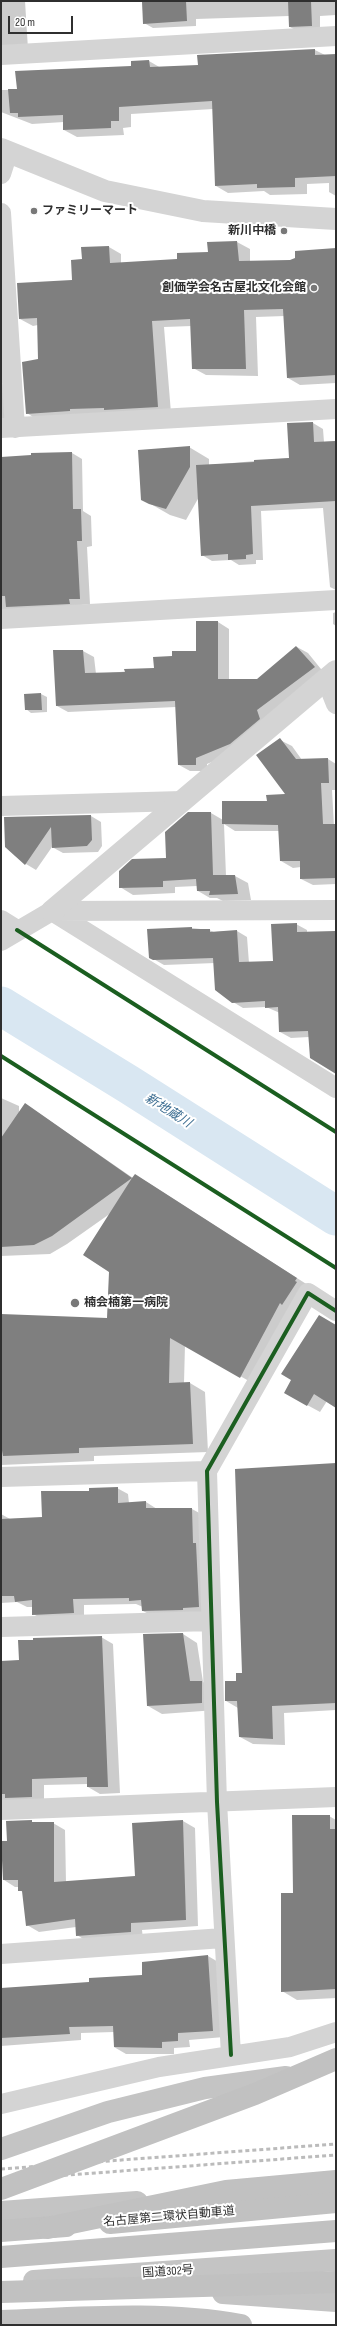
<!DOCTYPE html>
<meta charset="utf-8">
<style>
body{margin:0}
#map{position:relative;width:337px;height:2326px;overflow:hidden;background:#fff;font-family:"Sofia Sans Condensed",sans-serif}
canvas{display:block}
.frame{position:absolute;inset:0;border:2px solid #2f2f2f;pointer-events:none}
.scale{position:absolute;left:8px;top:16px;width:65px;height:18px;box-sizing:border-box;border:2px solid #2f2f2f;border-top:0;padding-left:5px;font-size:12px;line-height:14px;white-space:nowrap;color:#2f2f2f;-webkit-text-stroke:3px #fff;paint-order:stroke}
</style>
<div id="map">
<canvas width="337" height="2326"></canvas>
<div class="frame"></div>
<div class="scale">20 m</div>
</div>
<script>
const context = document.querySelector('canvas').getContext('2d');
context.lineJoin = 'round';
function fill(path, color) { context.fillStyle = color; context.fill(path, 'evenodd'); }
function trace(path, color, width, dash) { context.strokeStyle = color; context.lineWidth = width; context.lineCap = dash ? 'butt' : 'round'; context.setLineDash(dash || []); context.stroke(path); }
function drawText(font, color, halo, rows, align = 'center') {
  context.font = font + ' "Sofia Sans Condensed","Noto Sans JP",sans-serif'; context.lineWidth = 4; context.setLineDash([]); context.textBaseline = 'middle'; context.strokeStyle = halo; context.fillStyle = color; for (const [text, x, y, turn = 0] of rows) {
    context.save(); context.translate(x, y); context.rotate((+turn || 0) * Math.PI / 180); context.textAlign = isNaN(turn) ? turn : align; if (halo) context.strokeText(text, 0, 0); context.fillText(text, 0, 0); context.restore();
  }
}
const shadow = new Path2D(`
 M1,1H25L28,49L1,50Z
 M142,1H336V15L320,16V31L299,32L290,27L289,16L196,19V26L153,28L144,23Z
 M315,50L325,55H336V196L329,192V183L307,184V194L270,195L264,191L228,193L216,186L213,109L131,114V127L123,128L124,135L77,137L64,130V122L32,124L1,112V90H18L132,67V62L149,61L161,68L199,66Z
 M237,242L250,249V261H290L336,249V383L300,385L288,378L285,316L256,317L258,376L206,375L193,368L192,326L164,327L171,413L39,421L27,413L39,360L38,325L33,326L20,319L73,281L83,260L109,247L121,254V263L178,260L209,253L208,243Z
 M1,383L10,389L12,418L1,419Z
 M313,423L323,429L324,442L336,441V590L330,587L323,508L261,511L263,560H256V564L239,565L231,560L212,561L202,555L199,497L186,520L170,515L149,503L189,447L209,459V465L290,458Z
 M72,453L82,459L83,511L91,516L92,546L87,547L90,604L1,614V458L32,456V454Z
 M336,612V626L333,624V613Z
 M197,622H218L229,629V680H258L297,647L308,653L325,674L241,750L207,764V771H190L179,765L176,707L68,712L57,706L54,651H83L94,657L96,674L155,669L173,657L197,652Z
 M41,694L47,697V712L31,713L26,709L25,695Z
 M280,740L292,746L302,760L328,759L336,764V790H332L334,826H336V884L313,885L301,879V867L293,868L281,861L279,831H235L224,824L226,876H235L248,883L251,900L223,901L217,898H210L198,891L197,886L175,887V893L133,895L120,887L167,859L211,813L223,820L287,795L257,755Z
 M91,816L101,822L102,846L98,852L63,853L52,847L36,870L26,864L6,847L5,818Z
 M296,924L307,930V933H336V1073L311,1058L309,1037L291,1038L280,1032V1013L266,1007L243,1008L233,1002L215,963L164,965L150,957L192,928L209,930L214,932L237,931L247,937L249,963L274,962Z
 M1,1098L19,1106V1113L25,1105L40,1114L133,1178L135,1175L150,1184L311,1287L256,1385L185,1345L184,1383H190L205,1392L208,1452L94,1456V1461L1,1465V1316L108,1319L111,1213L67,1244L50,1254L1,1256Z
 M336,1326V1407L327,1401L320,1412L298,1400Z
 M336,1464V1710L284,1713L285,1745L253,1744L240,1737L238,1708L226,1701L243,1674Z
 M117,1488L128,1494L129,1503L146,1502L157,1509H192L203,1515L209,1613L154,1617L143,1611V1607L136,1604L84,1605V1619L44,1620L33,1614V1607H27L17,1602L1,1603V1514L10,1519L43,1518L90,1492Z
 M183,1634L197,1643L203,1682L216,1690V1710L162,1714L148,1706Z
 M101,1637L113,1644L120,1793L100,1794L88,1787V1784L44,1785V1804L1,1800V1662L20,1661Z
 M329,1816L336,1820V1998L297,2000L282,1991L294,1894Z
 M183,1821L195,1828L198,1926L142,1930L143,1939L88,1942L77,1935L76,1927L39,1932L27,1925L23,1892L19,1890V1887H15L4,1880L8,1842L53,1823L65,1830L66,1882L136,1877L133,1824Z
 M208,1956L220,1963L224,2037L189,2040L190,2047L174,2048V2054H126L114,2047V2032L81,2033V2040L1,2046V1989L90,1983L144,1976L143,1963Z`);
const river = new Path2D(`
 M1,1006L128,1084L336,1216`);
const building = new Path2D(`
 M142,1H186L187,21L143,24Z
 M288,1H311L312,26L289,27Z
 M315,49V55L336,54V176L295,178V187L257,188V184L215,186L212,101L119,107V121H111V128L63,130V115L18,117V113H10L8,89H17L15,71L131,66V61L149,60L150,67L198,65L197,55Z
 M237,241L239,261L290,260L295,258V251L336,248V375L287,378L283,309L244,310L246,369H192L190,319L152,321L158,407L104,410V408L70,409V411L26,414L22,362L38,359L37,318L19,319L17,283L72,280L71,260L82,259L81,247L109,246L110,263L177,259V253L208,252L207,242Z
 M313,422L314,442L336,441V501L251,506L253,554L246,555V559L228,560V554L201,556L196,465L254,462V460L289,458L287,423Z
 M190,446V467L166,509L149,504L141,500L138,450Z
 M72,452L73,509H81L82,541H77L80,599H69L70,604L6,607L5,596H1V457L31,455V453Z
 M196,621H218V679H257L296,646L315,667L257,710L260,719L230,744L196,758V765H178L175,701L56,706L53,650H83L85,673L125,672L124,669L154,668L153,657L172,656V651H196Z
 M41,693L42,710H25L24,694Z
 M280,738L296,759L328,758L329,783H321L323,824H336V878L300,879V861H280L278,825L222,824V801H267L266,795L285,794L256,755Z
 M188,812H211L213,875H235L238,894L209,895L210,891H197L196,879L163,881V887L119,888V871L132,859L166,858L165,832Z
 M91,815L92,840L87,846L52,848L51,827L25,865L5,847L4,817Z
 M297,923V932L335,931L336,1074L310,1058L308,1031L279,1032L278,1007L265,1008V1001L232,1003L215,990L213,958L153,960L149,958L147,929L192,927V929H210V932L237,930L239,962L273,961L271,924Z
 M25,1103L132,1178L135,1174L297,1278L295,1281L297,1282L282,1305L280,1303L240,1378L170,1338L169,1383L190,1382L193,1444L79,1448V1453L3,1456L1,1445V1314L107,1318L109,1272L83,1255L132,1178L52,1236L34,1245L1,1247V1138Z
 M319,1315L336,1325V1408L314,1394L307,1406L284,1393L291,1380L281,1374Z
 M336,1463V1703L272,1706L273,1739L239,1737L237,1701H225V1681H236V1673H242L235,1469Z
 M118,1487V1503L146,1501V1508H192L193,1543H196L199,1607L183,1608V1610L142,1611L141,1600L129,1601V1598L73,1599L74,1613L32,1615V1600L15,1602L14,1596H1V1519L42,1517L41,1491H89V1488Z
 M183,1633L190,1681H202V1703L147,1706L143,1634Z
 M102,1636L108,1787H87V1777L32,1779V1797L5,1798V1794H1V1661L19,1660L18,1640H33V1638Z
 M292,1815H330V1829H336V1989L281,1992V1893H293Z
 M32,1820V1822H54V1882L135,1876L132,1823L183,1820L186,1920L131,1923V1932L76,1936L75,1919L26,1926L22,1891H18V1880H3L1,1841H7L6,1821Z
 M208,1955L213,2031L178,2033V2041L162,2042V2048L114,2047L113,2026L69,2027L70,2034L1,2038V1988L89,1982V1978L142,1975V1962Z`);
const minor = new Path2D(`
 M1,55L336,36
 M1,174L8,152
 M1,213L15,428
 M1,428L336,409
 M1,619L336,600
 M326,679L336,704
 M1,806L182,801
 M336,910L52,911L336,1088
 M1,920L17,930
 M1,941L52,911
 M1,1477L207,1471
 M1,1627L211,1621
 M1,1810L336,1797
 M1,1954L223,1938
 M231,2055L217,1802L207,1471L308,1293L336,1311
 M1,2104L159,2067L290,2047L336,2032`);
const tertiary = new Path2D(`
 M1,149L105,191L203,211L336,219
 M52,911L336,671`);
const trunk = new Path2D(`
 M1,2149L108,2112L205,2088L286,2077
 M1,2212L137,2202
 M34,2281L336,2260
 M223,2293L336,2301`);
const motorway = new Path2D(`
 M110,2223L336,2202
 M1,2231L66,2226
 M1,2257L336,2231
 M1,2292L336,2282
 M1,2321C80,2318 162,2311 241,2325`);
const rail = new Path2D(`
 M1,2169L336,2144
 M1,2180L336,2155`);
const motorwayBridge = new Path2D(`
 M1,2189L255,2094L336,2059
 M47,2228L226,2191L336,2181`);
const cycleway = new Path2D(`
 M17,930L336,1132
 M1,1056L336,1268
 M231,2055L217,1802L207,1471L308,1293L336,1311`);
const markers = [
 [34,211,4,"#787878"],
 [284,231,4,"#787878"],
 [314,288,4,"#787878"],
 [75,1303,5,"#787878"]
];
const poiNames = [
 ["ファミリーマート",42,211],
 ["新川中橋",276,231,"right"],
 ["創価学会名古屋北文化会館",306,288,"right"],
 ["楠会楠第一病院",84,1303]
];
const streetNames = [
 ["名古屋第二環状自動車道",169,2217,-5],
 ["国道302号",168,2272,-4]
];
const waterNames = [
 ["新地蔵川",168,1111,32]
];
fill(shadow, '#0003');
trace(river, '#d9e7f2', 39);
fill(building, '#7f7f7f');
trace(minor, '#d4d4d4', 20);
trace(tertiary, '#d4d4d4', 22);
trace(trunk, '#c4c4c4', 22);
trace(motorway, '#c1c1c1', 22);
trace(rail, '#bbb', 3, [4, 3]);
trace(motorwayBridge, '#c1c1c1', 22);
trace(cycleway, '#1b5e20', 4);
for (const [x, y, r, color] of markers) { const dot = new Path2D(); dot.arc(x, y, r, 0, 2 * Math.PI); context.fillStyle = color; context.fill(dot); trace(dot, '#fff', 1.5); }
drawText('bold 12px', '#2f2f2f', '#fff', poiNames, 'left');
drawText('12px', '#2f2f2f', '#fff', streetNames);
drawText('italic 13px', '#3d6e92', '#fff', waterNames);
</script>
